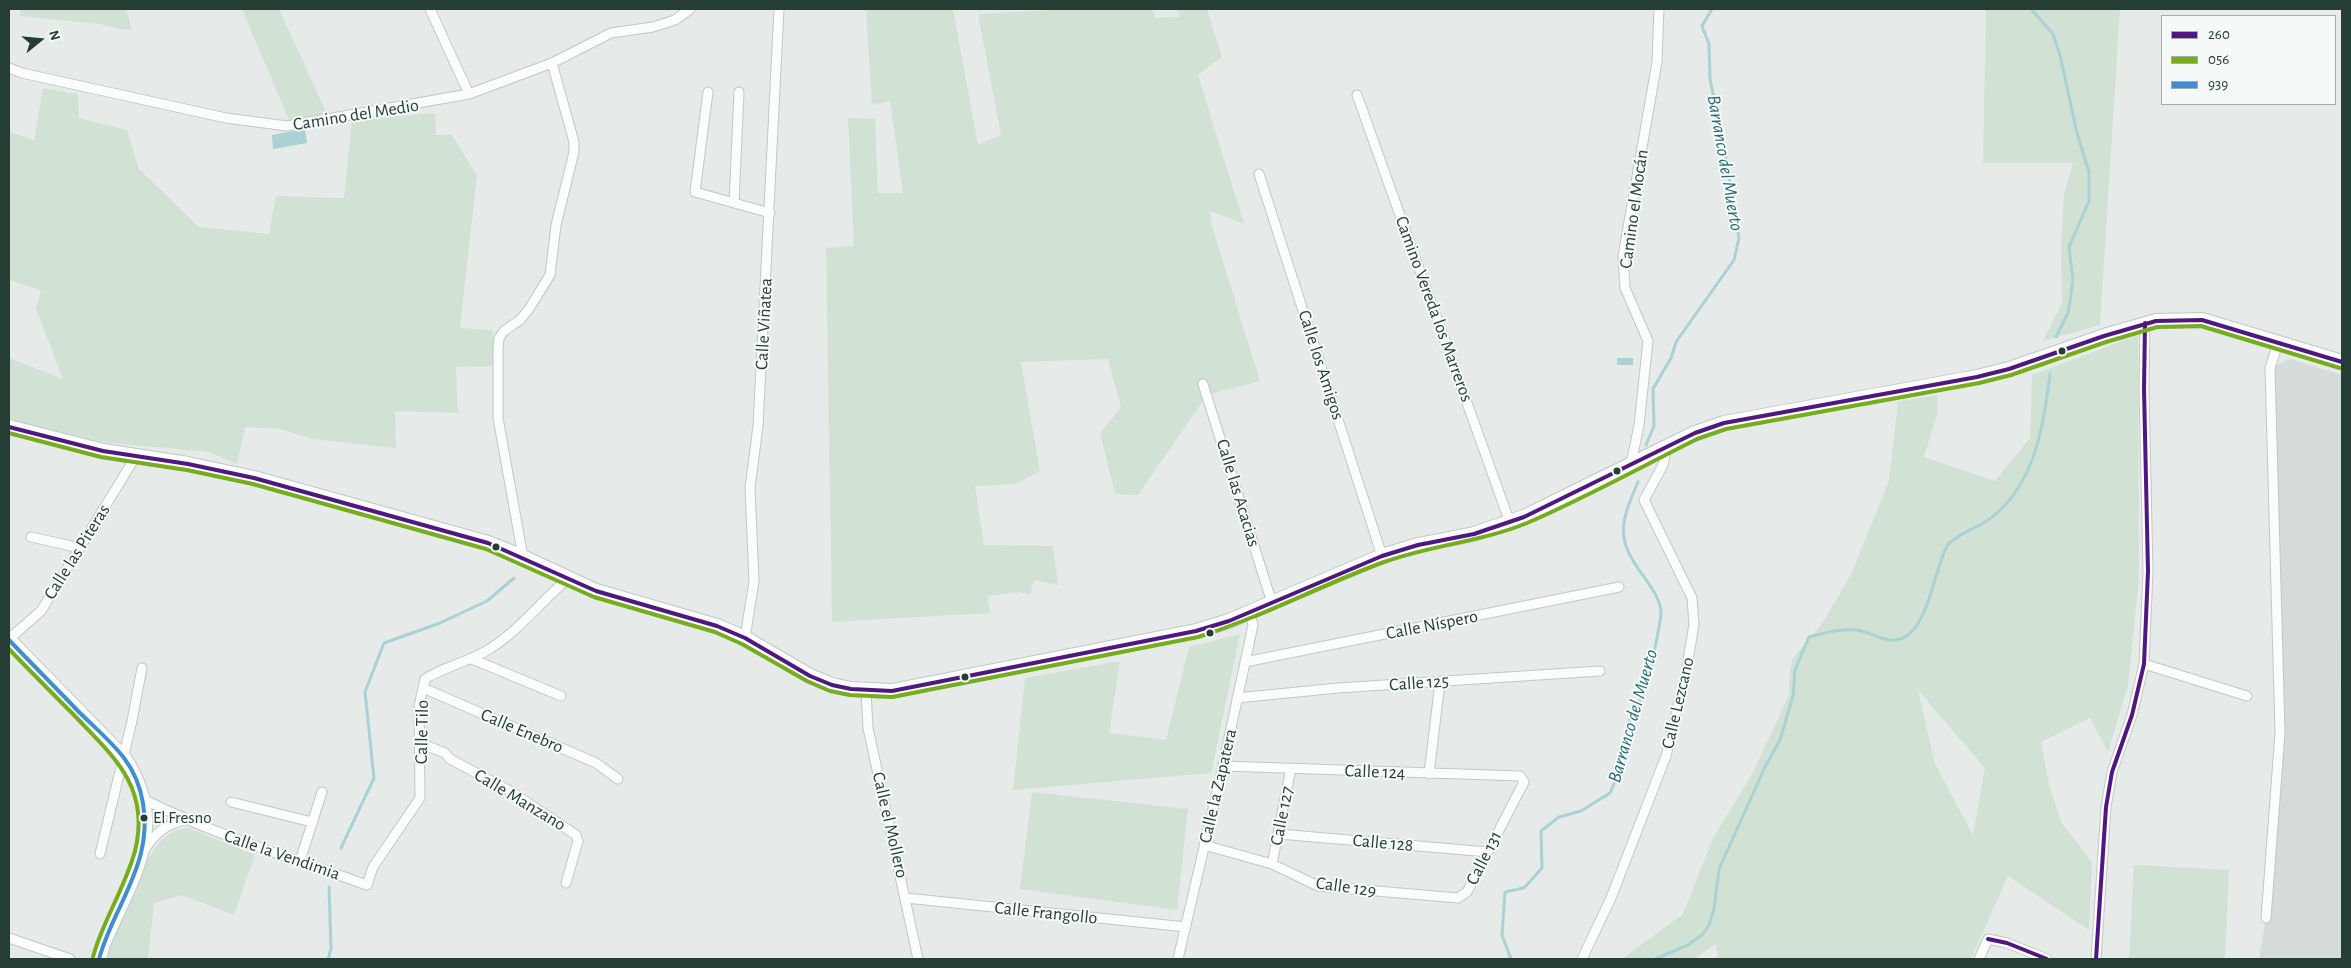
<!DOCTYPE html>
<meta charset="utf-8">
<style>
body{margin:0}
#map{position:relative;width:2351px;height:968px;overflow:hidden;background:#e6eae8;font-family:"Alegreya Sans",sans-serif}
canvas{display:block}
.frame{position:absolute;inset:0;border:10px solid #253d35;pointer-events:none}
.legend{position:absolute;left:2161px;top:15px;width:175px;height:90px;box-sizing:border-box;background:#f5f9f7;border:1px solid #a2aea9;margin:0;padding:6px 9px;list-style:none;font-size:15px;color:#253d35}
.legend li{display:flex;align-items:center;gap:10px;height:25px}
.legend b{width:25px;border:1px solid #a2aea9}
.north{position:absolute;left:15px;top:15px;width:50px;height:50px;-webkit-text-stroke:4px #f5f9f7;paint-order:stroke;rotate:73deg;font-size:14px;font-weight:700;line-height:20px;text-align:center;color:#253d35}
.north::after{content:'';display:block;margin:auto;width:18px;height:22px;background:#253d35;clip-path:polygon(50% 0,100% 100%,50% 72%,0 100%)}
</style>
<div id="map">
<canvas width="2351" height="968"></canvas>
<div class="frame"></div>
<ul class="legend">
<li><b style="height:6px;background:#4f1780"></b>260</li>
<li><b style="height:6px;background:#75ad1c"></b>056</li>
<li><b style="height:6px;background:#3f8fcf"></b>939</li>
</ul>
<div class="north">N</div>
</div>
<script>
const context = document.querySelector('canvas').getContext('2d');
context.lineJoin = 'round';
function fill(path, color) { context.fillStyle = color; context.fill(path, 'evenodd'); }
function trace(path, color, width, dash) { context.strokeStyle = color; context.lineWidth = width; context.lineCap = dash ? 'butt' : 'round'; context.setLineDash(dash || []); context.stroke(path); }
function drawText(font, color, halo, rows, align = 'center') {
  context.font = font + ' "Alegreya Sans",sans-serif'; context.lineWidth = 4; context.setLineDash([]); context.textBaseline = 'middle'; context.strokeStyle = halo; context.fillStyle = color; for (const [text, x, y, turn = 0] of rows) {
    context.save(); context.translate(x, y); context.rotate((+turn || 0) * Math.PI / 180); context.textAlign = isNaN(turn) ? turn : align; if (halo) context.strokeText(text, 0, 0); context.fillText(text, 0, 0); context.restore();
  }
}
const built = new Path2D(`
 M2290,359L2342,375V640H2340V685L2342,692V959H2259L2266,918L2280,733L2270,368Z`);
const green = new Path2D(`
 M21,9H126L132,29L124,30L99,24L20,16Z
 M242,9H279L327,114L289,120Z
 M866,9H953L978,145L1001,135L978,14L1072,9H1152L1156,18L1179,17L1177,9H1207L1222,57L1198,75L1244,224L1210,211L1212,226L1260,381L1207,395L1138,495L1115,494L1100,433L1121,408L1108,359L1021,362L1040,471L1016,484L975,486L984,545L1053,546L1058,585L1034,580L1030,595L1019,592L988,596L990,613L832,622L826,248L854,246L848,118L875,119L878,193H903L890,101L872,105Z
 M1986,9H2120L2100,325L2043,341L2062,303L2061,245L2064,194L2073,163H1983Z
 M43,88L78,94L79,118L127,130L139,169L199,227L269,234L276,196L344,198L352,120L435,113L436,135H452L477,176L460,328L493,330L494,366L456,367L458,413L395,411L396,448L313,439L281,429L245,427L237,464L209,452L100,442L9,419V358L63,379L36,309L41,290L9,280V132L34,140Z
 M2138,335L2139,578L2128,685L2108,752L2090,718L2041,742L2049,784L2061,822L2092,862L2089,930L2008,876L1971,959H1718L1716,944L1694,959H1622L1683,914L1713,838L1751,776L1789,695L1790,670L1793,658L1824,621L1852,572L1889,481L1898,402L1937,395L1938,412L1924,457L1995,481L2030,438L2032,375ZM1918,690L1985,768L1973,835L1935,764Z
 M1240,634L1211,773L1013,790L1025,678L1120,661L1109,733L1166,740L1189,647Z
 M2340,640H2342V692L2340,685Z
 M1032,792L1188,809L1177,910L1020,889Z
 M189,828L255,855L234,915L182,895L154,903L148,959H106C117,931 144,846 171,833C176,830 183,829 189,828Z
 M2134,865L2229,870L2225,959H2129Z`);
const water = new Path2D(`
 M305,129L307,143L273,149L272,135Z
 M1617,358H1633V365H1617Z`);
const stream = new Path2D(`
 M2031,9L2053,34L2060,55L2077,133L2089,172V201L2069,247L2073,280L2070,301L2068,313L2056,337
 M1646,445L1654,426L1653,389L1671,358L1676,342L1734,260L1739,238L1724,147L1710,79L1709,44L1702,26L1712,9
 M341,848L374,778L365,692L384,643L440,623L487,601L514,578
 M328,959L331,949L329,887
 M1511,959L1502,935L1505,892L1524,888L1542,868L1541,831L1559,817L1581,811L1610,793L1621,768L1619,750C1630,737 1626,731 1631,716C1633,707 1641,701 1644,693C1648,681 1662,619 1661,610C1659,597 1651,587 1644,577C1615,538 1620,524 1638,482
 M1655,959L1688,945L1702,935L1709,925L1714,909L1719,869L1765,767L1780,740L1793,696L1795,670L1809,637C1825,633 1845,627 1861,631C1876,634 1889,646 1905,637C1929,623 1934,571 1947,546C1953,536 1981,526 1991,518C2035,484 2044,425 2050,374`);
const minor = new Path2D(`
 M430,9L469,94
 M9,68L22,73L226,118L287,126L469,94L552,63L611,33L653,27L675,20L690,9
 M708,92L695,192L770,213
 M1357,95L1510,523
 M1259,174L1382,556
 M734,203L739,92
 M1203,384L1272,603
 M1631,464L1639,425L1648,341L1625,288L1623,256L1657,62L1659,9
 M31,537L80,548
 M523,557L498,418V350L499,338L504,331L520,320L529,309L550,275L556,225L574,152V142L552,63
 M745,638L754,581L750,488L758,426L779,9
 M9,639L41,611L136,456
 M472,659L561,696
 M1245,662L1619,587
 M2144,664L2247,696
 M423,688L596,763L618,779
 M866,691L868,728L918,959
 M1237,698L1338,688L1600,671
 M420,743L445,753L450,759L512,792L576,835L578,841L566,883
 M1429,774L1440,682
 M143,799C215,835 291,858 367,885L373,867L420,798L419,706L425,679C445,666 470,662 491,648C518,631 538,605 562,584L566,578
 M231,802L312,822
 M1279,834L1488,852
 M1204,845L1272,864L1318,886L1458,898L1467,892L1524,782L1520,776L1223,766
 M145,849C156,832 165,825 185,820
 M100,854L132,721L142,668
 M300,861L322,792
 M1272,864L1291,768
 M906,898L1186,927
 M2266,918L2280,733L2270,368L2278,343
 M9,938L70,959
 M1178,959L1223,766L1253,625L1250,613
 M1582,959L1611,898L1666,756L1686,673L1694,624L1692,598L1644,500L1663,465L1667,447
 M1979,959L1988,939L2007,943L2047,959
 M2096,959L2106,807L2112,772L2132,715L2144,664L2148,571L2144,389L2145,323`);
const secondary = new Path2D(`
 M9,427L103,451L188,464L254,478L488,543L523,557L596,591L717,626L745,638L810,676L832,685L851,689L892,691L1196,631L1229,621L1382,556L1418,545L1474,534L1524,517L1695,433L1724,423L1977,377L2009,369L2104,336L2156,321L2202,320L2342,362
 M9,640L124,758C170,827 131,878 103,944L99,959`);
const bus1 = new Path2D(`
 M9,427L103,451L188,464L254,478L488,543L596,591L717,626L745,638L810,676L832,685L851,689L892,691L1196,631L1229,621L1382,556L1418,545L1474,534L1524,517L1695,433L1724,423L1977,377L2009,369L2104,336L2156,321L2202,320L2342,362
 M1988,939L2007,943L2047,959
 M2096,959L2106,807L2112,772L2132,715L2144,664L2148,571L2144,389L2145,323`);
const bus2 = new Path2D(`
 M9,433L101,457L187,470L253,484L486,549L594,597L715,632L742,644L807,681L830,691L850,695L892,697L1198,637C1262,617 1321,585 1384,562C1431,545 1481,542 1527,523C1585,498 1641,467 1697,439L1726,429L1979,383L2011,375L2106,342L2157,327L2201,326L2340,368
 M9,649C30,671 51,692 73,714C113,756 151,787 135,851C125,888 103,920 93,957`);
const bus3 = new Path2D(`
 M9,640C32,664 55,687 78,711C93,726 111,741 124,758C144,784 149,821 141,853C132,890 109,922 99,959`);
const markers = [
 [2062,351,4.5,"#253d35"],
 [1617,471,4.5,"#253d35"],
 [496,547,4.5,"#253d35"],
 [1210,633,4.5,"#253d35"],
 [965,677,4.5,"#253d35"],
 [144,818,4.5,"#253d35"]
];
const busNames = [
 ["El Fresno",153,818]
];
const streetNames = [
 ["Camino del Medio",356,115,-9],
 ["Camino el Mocán",1634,209,-82],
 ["Camino Vereda los Marreros",1434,309,70],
 ["Calle Viñatea",764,324,-87],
 ["Calle los Amigos",1321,365,72],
 ["Calle las Acacias",1238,493,73],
 ["Calle las Piteras",77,552,-58],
 ["Calle Níspero",1432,625,-11],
 ["Calle 125",1419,683,-4],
 ["Calle Lezcano",1678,703,-77],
 ["Calle Enebro",522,731,23],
 ["Calle Tilo",422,732,-89],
 ["Calle 124",1375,772,2],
 ["Calle la Zapatera",1218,786,-77],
 ["Calle Manzano",520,800,31],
 ["Calle 127",1282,816,-79],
 ["Calle el Mollero",890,825,77],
 ["Calle 128",1383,843,5],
 ["Calle la Vendimia",282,855,19],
 ["Calle 131",1484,858,-63],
 ["Calle 129",1346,887,8],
 ["Calle Frangollo",1046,913,6]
];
const waterNames = [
 ["Barranco del Muerto",1725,163,80],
 ["Barranco del Muerto",1633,716,-74]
];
fill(built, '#d5dbd8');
fill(green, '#d1e2d5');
fill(water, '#aad1d4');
trace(stream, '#aad1d4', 3);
trace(minor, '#c3c7c5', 11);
trace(secondary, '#c2c8c5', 16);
trace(minor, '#fbfcfc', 9);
trace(secondary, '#fbfcfc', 14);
trace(bus1, '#4f1780', 4);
trace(bus2, '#75ad1c', 4);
trace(bus3, '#3f8fcf', 4);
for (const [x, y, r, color] of markers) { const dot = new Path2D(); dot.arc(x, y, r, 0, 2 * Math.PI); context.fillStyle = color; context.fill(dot); trace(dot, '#f5f9f7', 2); }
drawText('17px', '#253d35', '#f5f9f7', busNames, 'left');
drawText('18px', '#253d35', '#f5f9f7', streetNames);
drawText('italic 19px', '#246a74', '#f5f9f7', waterNames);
</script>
